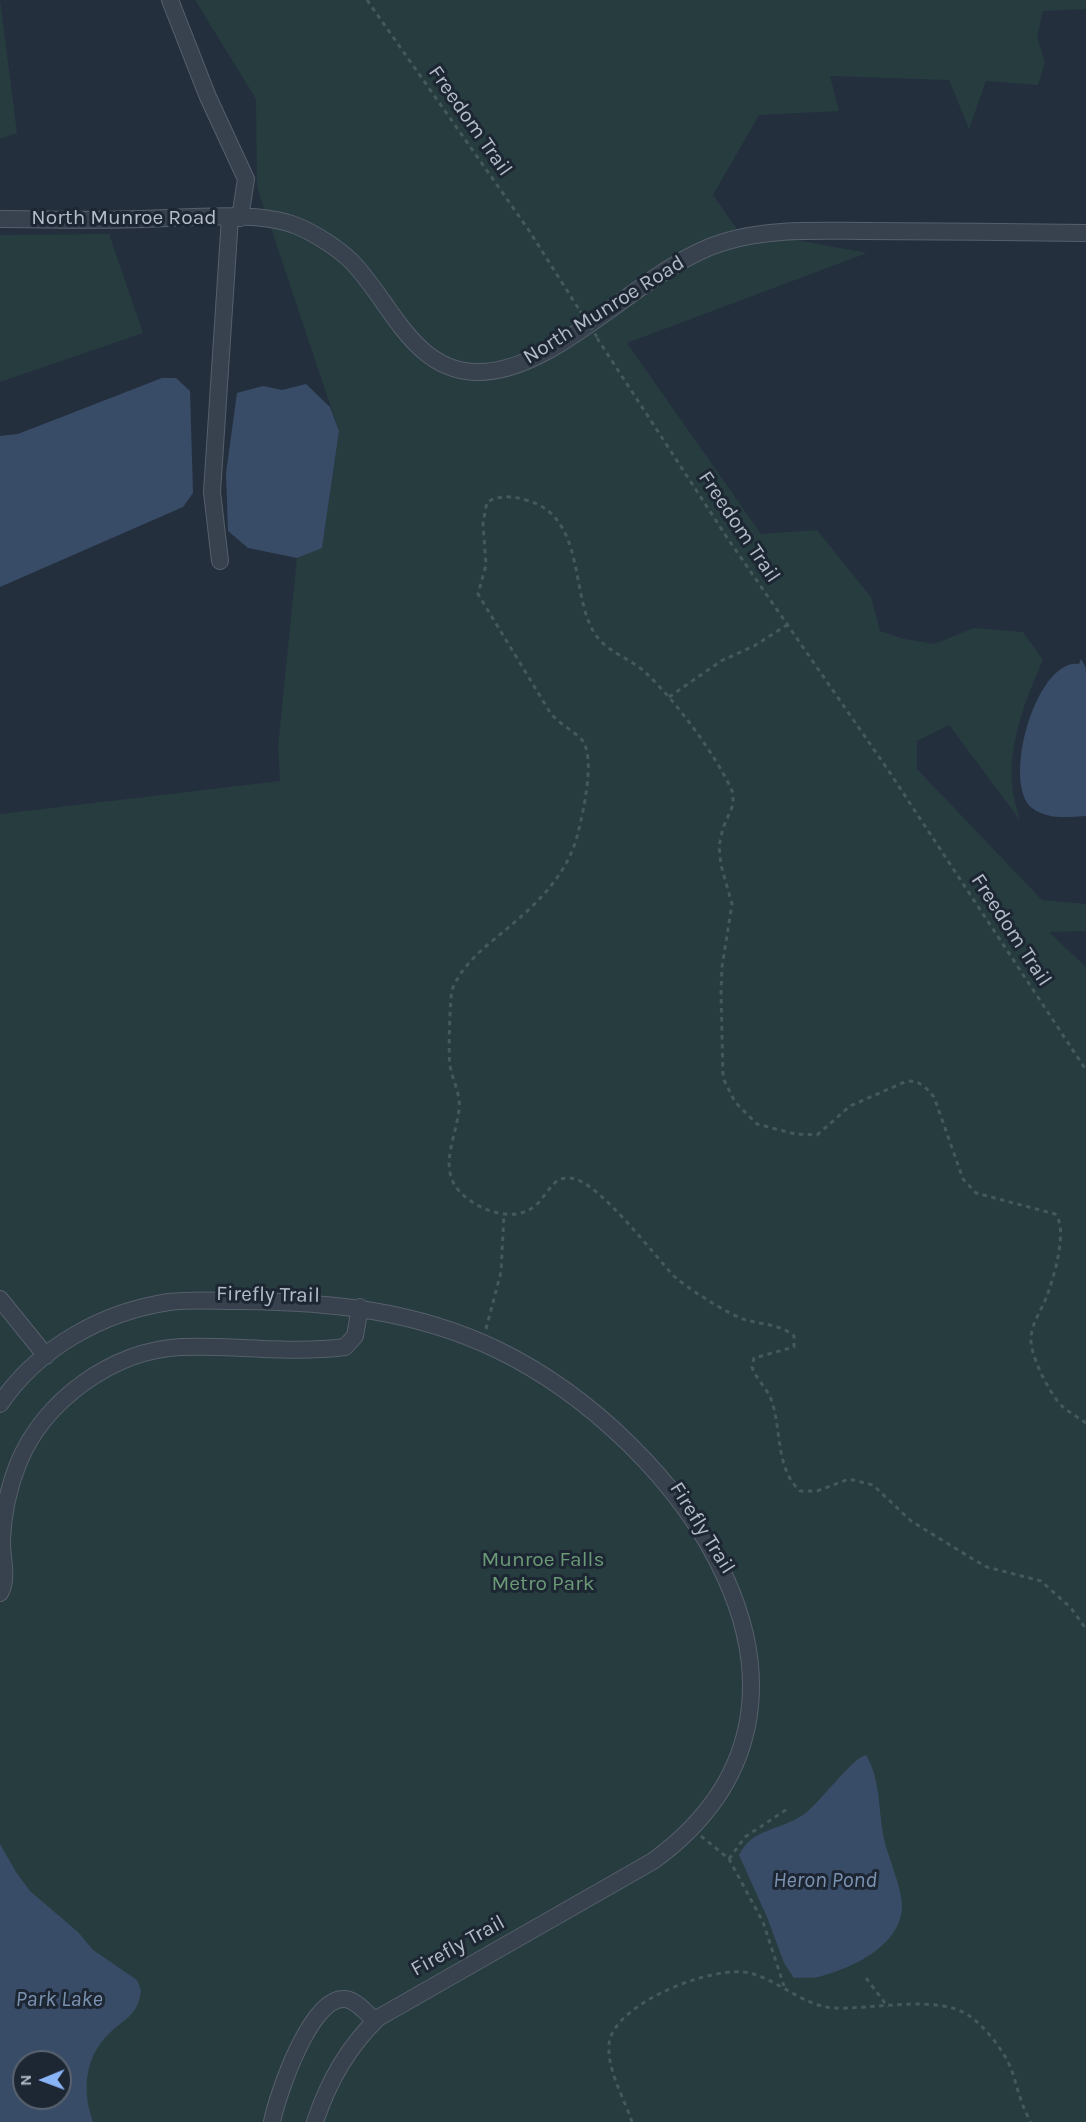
<!DOCTYPE html>
<style>
body{margin:0}
#map{position:relative;width:1086px;height:2122px;overflow:hidden;background:#242f3e;font-family:Karla,sans-serif}
canvas{display:block}
.north{position:absolute;left:12px;top:2050px;width:60px;height:60px;box-sizing:border-box;background:#1d2633;border:2px solid #59626f;border-radius:50%;rotate:269deg;font-size:16px;font-weight:700;line-height:24px;text-align:center;color:#b4bcc9}
.north::after{content:'';display:block;margin:auto;width:21px;height:27px;background:#8ab4f8;clip-path:polygon(50% 0,100% 100%,50% 72%,0 100%)}
</style>
<div id="map">
<canvas width="1086" height="2122"></canvas>
<div class="north">N</div>
</div>
<script>
const context = document.querySelector('canvas').getContext('2d');
context.lineJoin = 'round';
function fill(path, color) { context.fillStyle = color; context.fill(path, 'evenodd'); }
function trace(path, color, width, dash) { context.strokeStyle = color; context.lineWidth = width; context.lineCap = dash ? 'butt' : 'round'; context.setLineDash(dash || []); context.stroke(path); }
function drawText(font, color, halo, rows, align = 'center') {
  context.font = font + ' Karla,sans-serif'; context.lineWidth = 6; context.setLineDash([]); context.textBaseline = 'middle'; context.strokeStyle = halo; context.fillStyle = color; for (const [text, x, y, turn = 0] of rows) {
    context.save(); context.translate(x, y); context.rotate((+turn || 0) * Math.PI / 180); context.textAlign = isNaN(turn) ? turn : align; if (halo) context.strokeText(text, 0, 0); context.fillText(text, 0, 0); context.restore();
  }
}
const green = new Path2D(`
 M0,0L17,133L0,139Z
 M195,0H1086V9L1043,11L1037,37L1045,62L1038,85L986,81L969,129L949,80L830,76L839,111L759,115L713,195L737,229L867,253L627,343L761,534L817,530L871,597L880,631L904,639L934,644L974,628L1023,632L1043,660C1026,698 1009,741 1012,783C1012,795 1017,808 1020,820L949,725L917,741V769L1042,900L1086,904V931L1049,932L1086,967V2122H0V814L280,781L278,747L297,558L322,547L339,431L257,187L256,99ZM24,2062H60V2098H24Z
 M109,234L143,333L0,382V235Z`);
const water = new Path2D(`
 M162,378H176L190,391L193,493L183,507L0,587V436L18,434Z
 M306,384L330,407L339,431L322,548L297,558L248,548L228,531L226,473L237,393L263,386L282,390Z
 M1081,659L1086,668V816C1068,817 1048,820 1032,808C1001,783 1036,658 1079,664Z
 M866,1755C881,1780 878,1810 884,1839C888,1857 902,1888 902,1905C902,1945 854,1967 822,1976C813,1979 803,1977 794,1978L784,1963L767,1917L739,1855C752,1828 779,1831 803,1815C820,1803 852,1758 866,1755Z
 M0,1844L16,1872L30,1891L78,1932L93,1950L137,1980L141,1990C139,2011 129,2017 114,2029C85,2053 81,2089 93,2122H0ZM24,2062H60V2098H24Z`);
const path = new Path2D(`
 M367,0L528,229L580,311
 M597,338L728,539L886,767L1086,1070
 M669,697L721,661L754,646L787,625
 M486,1329L501,1272L504,1214
 M1086,1423C1079,1418 1070,1413 1063,1407C1050,1395 1029,1354 1031,1337C1032,1323 1041,1311 1046,1298C1053,1281 1069,1228 1055,1214L976,1193L963,1179L934,1097C926,1087 920,1081 907,1081L850,1106L817,1135L795,1134L757,1124L735,1102L723,1078L721,992L722,967L732,904L721,865L719,846L723,828L733,805V793C717,756 675,700 645,672C631,659 610,653 598,638C568,601 589,517 526,500C512,496 500,495 487,502L483,523L486,565L478,594L551,714C561,725 575,732 582,740C596,758 583,812 578,833C568,873 540,901 509,927C488,945 463,962 452,990C450,997 448,1058 450,1066C453,1082 461,1094 459,1110C454,1148 431,1180 479,1206C496,1215 519,1219 535,1206C544,1198 549,1187 559,1179C566,1178 571,1177 578,1180C604,1190 652,1252 672,1274C683,1286 731,1316 746,1320C764,1325 780,1324 794,1336V1347L754,1358L752,1367C756,1379 766,1387 771,1399C782,1429 775,1468 800,1491H817L849,1479L873,1485L911,1521L976,1561L987,1567L1041,1581L1071,1608L1086,1629
 M701,1836L729,1859L763,1922L784,1986
 M729,1859L745,1837L787,1809
 M866,1978L888,2007
 M632,2122C624,2098 607,2070 609,2044C613,2003 715,1964 750,1973C780,1981 802,2005 833,2008C870,2010 937,1994 968,2015C985,2026 1005,2052 1012,2071C1018,2089 1021,2106 1031,2122`);
const minor = new Path2D(`
 M170,0L208,97L246,179L240,218
 M0,219C48,219 95,221 143,219C186,218 257,210 297,226C314,233 338,248 351,261C390,300 412,370 475,372C557,375 642,266 724,242C770,228 819,231 866,231C939,231 1013,232 1086,233
 M220,561L212,492L230,217
 M0,1299L46,1356
 M0,1404C38,1348 102,1312 169,1302C192,1299 217,1301 241,1301C330,1302 414,1310 496,1349C679,1437 873,1701 653,1861L378,2018C347,2048 328,2082 315,2122
 M0,1593C9,1578 1,1556 2,1539C3,1514 9,1487 18,1464C43,1401 113,1350 181,1347C235,1345 291,1354 345,1347L355,1336L360,1307
 M272,2122C277,2096 311,1995 345,1999C357,2000 367,2014 375,2021`);
const pathBridge = new Path2D(`
 M580,311L597,337`);
const streetNames = [
 ["Freedom Trail",470,121,55],
 ["North Munroe Road",124,218],
 ["North Munroe Road",604,310,-32],
 ["Freedom Trail",739,527,56],
 ["Freedom Trail",1011,930,57],
 ["Firefly Trail",268,1295,1],
 ["Firefly Trail",702,1528,58],
 ["Firefly Trail",458,1946,-29]
];
const parkNames = [
 ["Munroe Falls",543,1560],
 ["Metro Park",543,1584]
];
const waterNames = [
 ["Heron Pond",825,1881],
 ["Park Lake",59,2000]
];
fill(green, '#263c3f');
fill(water, '#394c67');
trace(minor, '#565f6c', 18);
trace(path, '#44595c', 3, [4.5, 4.5]);
trace(minor, '#38414e', 16);
trace(pathBridge, '#44595c', 3, [4.5, 4.5]);
drawText('21px', '#b4bcc9', '#1d2633', streetNames);
drawText('21px', '#6b9a76', '#1d2633', parkNames);
drawText('italic 22px', '#7c92b1', '#1d2633', waterNames);
</script>
